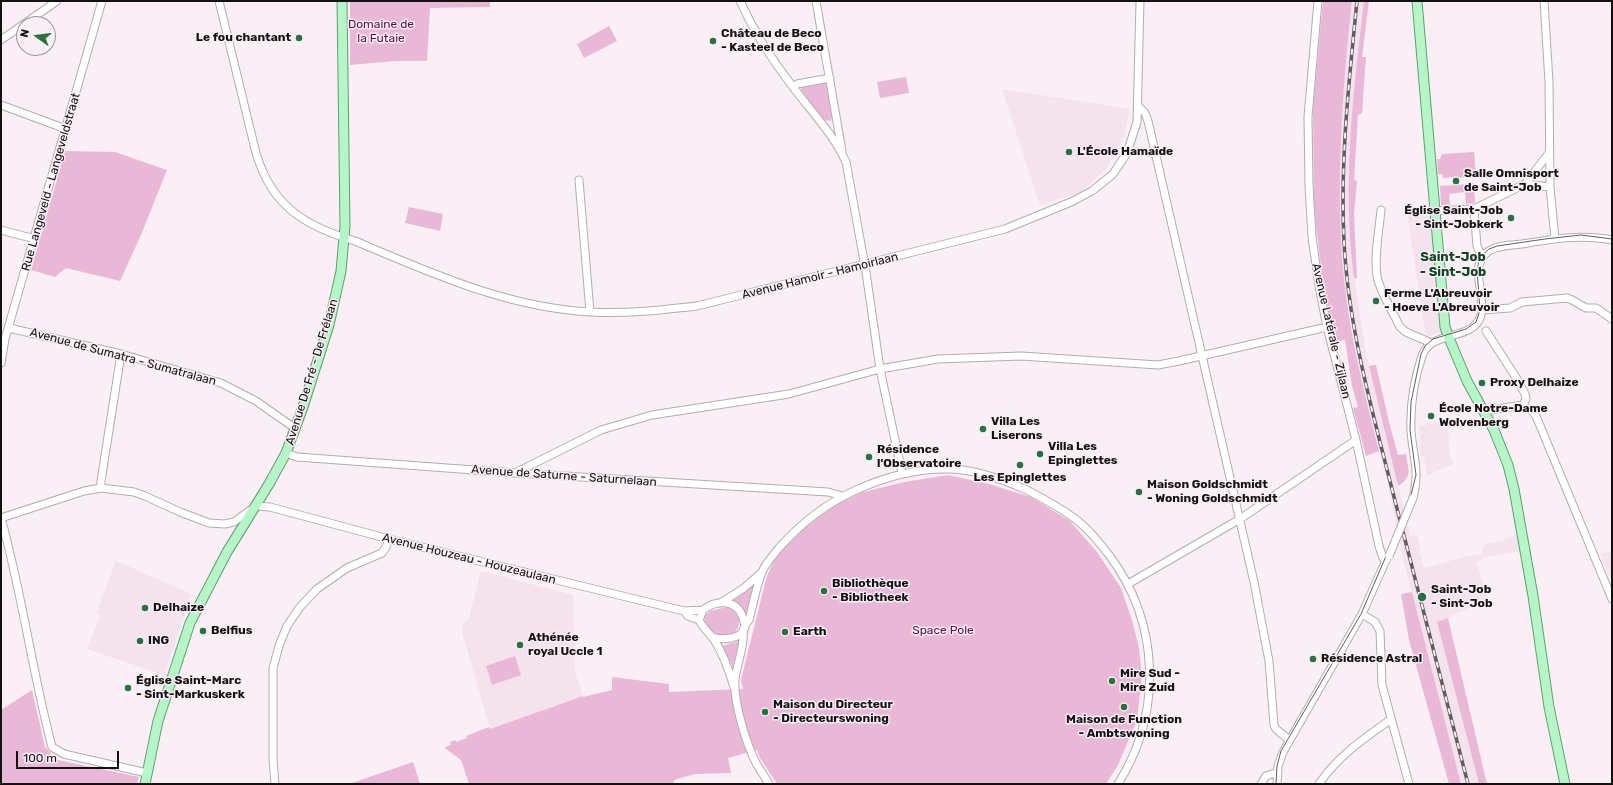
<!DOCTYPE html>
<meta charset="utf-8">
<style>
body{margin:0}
#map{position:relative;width:1613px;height:785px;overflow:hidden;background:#f9eff5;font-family:Rubik,sans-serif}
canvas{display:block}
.frame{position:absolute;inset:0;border:2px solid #141113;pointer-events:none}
.north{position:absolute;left:16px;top:16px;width:40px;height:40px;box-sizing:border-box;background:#f9eff5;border:1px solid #9d969b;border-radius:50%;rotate:284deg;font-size:11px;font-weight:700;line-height:16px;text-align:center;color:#141113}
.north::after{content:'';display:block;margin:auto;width:14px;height:18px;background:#267241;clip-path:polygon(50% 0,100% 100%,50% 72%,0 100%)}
.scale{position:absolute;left:16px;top:751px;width:103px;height:18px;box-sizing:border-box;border:2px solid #141113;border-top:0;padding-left:5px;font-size:12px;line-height:14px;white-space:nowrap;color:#141113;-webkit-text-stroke:3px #f9eff5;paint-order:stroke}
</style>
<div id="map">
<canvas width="1613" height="785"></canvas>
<div class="frame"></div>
<div class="north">N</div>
<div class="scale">100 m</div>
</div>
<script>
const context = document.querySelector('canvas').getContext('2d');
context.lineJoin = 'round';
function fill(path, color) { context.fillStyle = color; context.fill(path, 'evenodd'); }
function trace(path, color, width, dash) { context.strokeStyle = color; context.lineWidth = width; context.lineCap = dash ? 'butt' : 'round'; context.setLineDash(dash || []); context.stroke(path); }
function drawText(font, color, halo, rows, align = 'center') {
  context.font = font + ' Rubik,sans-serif'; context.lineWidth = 3; context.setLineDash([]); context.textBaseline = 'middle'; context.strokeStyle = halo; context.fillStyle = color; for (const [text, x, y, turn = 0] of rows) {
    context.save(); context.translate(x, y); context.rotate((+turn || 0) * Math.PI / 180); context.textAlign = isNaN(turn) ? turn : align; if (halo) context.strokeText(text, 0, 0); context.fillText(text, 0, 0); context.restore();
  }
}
const built = new Path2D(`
 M1352,1H1364L1354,91L1350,159L1349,195L1352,261L1363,335L1369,366L1410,536L1417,535L1421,549L1419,550L1424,568L1464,557L1483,554L1482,549L1485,544L1504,541V539L1517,536L1520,551L1487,557L1476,562L1488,598L1448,618L1437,622L1479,784H1461L1404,563L1389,488L1363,384L1344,281L1340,222L1339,161L1343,93Z
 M1002,89L1130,109L1124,137L1107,168L1081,192L1040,205Z
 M1430,206L1442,332L1426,337L1406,208Z
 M1442,422V425L1448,426L1449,453L1454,464L1427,475L1424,456H1421L1419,424V426L1427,425V423Z
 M1612,552V582L1600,553Z
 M116,561L192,594L164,675L87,649L100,616L96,614Z
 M481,571L573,595L575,672L583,696L490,729L462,632L463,624L469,619Z`);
const green = new Path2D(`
 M350,1H490V7L430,8L427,61H396L350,65Z
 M1323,1H1352C1342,94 1335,186 1344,279C1350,337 1365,395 1379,451L1366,456L1353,408L1358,407L1352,386L1345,340L1334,342L1325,298L1314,209L1313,109Z
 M1364,1H1369L1362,57H1366L1362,113L1358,115L1354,180L1357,181L1354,214L1357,278H1354C1342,186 1353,92 1364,1Z
 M609,26L617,41L584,58L577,44Z
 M906,77L909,93L880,98L877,82Z
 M827,82L834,115L830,121L824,120L801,90L803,85Z
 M65,151L115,152L167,170L141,235L120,281L66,268L55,277L31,270Z
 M1474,152L1476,176L1457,178L1458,185L1474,183L1475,203L1466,204L1465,192L1449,194L1450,205H1441L1440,186L1455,185L1454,177L1443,178L1442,174H1438L1437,159H1440L1442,154Z
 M409,207L443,214L440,231L405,223Z
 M1376,365L1389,422L1398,455L1406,454C1408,469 1413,477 1398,486L1369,366Z
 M948,475L989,484L1031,497L1070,521L1097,552L1121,588L1132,620L1139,648L1142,676L1137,720L1118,765L1106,784H777L760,758L757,750L728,758L731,773L695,774L674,780L673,784H469L461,760L446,749L445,747L451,745L450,742L455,740L456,742L467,738L466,736L489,727L490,729L583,696V697L612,690V677L669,684V692L743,689L741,680L766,579L773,562L795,535L832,507L860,493L904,482Z
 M753,585H756L746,618L730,601Z
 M1412,592L1461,784H1449L1409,640L1401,594Z
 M727,607C740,610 743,624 734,633L722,636C713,633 704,626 704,617L710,611Z
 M1448,618L1487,784H1479L1437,622Z
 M739,641L733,667L721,646Z
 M515,656L521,675L492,685L486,666Z
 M32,690L45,747L58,760L139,777L137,784H1V710Z
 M413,762L420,784H349Z`);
const minor = new Path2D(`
 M219,1L255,149C257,157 260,165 263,172C281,213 315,229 355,241C431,273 508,308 591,312C627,314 662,310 697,306L1005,229L1071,202L1092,191L1113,174L1127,153L1137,122L1140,1
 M740,1C754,32 772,60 793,87C811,111 834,135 846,162L866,272L880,369L902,473
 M816,1L842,151
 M1318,1L1308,117L1309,185L1312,237L1319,286L1327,327L1356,440L1379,546L1383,558L1386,561
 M1544,1L1549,82L1550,187L1555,239
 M24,24L57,1
 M1,40L24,24
 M793,87L797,84L830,78
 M1,105L66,129
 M1139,107L1145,113L1148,121L1254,582L1269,661L1274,725L1276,729L1289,740
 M579,180L590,312
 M1525,184L1550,187
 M1474,209L1525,184L1549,153
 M1381,210C1379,231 1374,255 1377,276C1379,290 1394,314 1400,327L1406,332L1429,342L1430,344
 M1435,211L1474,209L1477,246L1482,257
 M1,230L35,239
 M1481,310L1510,308L1522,302L1567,298L1572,300L1586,308H1596L1612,319
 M9,328L121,354L221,383L256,401L296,429
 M1486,331L1517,379L1525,394L1526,399L1523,405
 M1,363L5,339L102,1
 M1484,411L1523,405L1532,411L1536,416L1612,599
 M286,453L297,457L515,473L828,492L842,496
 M515,473L601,430L652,415L789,394L880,369L938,359L1021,356L1158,365L1179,361L1327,327
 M101,488V481L121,354
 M1413,498C1420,469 1413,458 1411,431C1410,406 1414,380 1422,356C1431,329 1474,342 1481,315C1484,302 1478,282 1478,269C1480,262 1482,255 1489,251C1498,245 1512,245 1522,244C1552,239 1582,234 1612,240
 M1,518L84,491L101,488L134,492L145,496L180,512L209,523L225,524L234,522L256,506L270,507L389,539L684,611L703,610
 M1,518C22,593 32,671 52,747L64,754L147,773
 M1128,584L1240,519L1356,440
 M722,602L744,588L762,572
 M684,611L688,616L699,620
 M1362,614L1375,622L1380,631L1382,685L1409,784
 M745,625L749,620C753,605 756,587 762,572C765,564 772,557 778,549C800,524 825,504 856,490C885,477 914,469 945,469C972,468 1002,479 1027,490C1044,499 1063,509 1078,521C1090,531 1100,543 1109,555C1160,623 1163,712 1118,784
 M743,630C745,646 737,663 735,679C733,701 746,743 756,763C760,770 765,777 769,784
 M712,637C721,640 742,640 745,627C745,624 743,619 742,615C735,599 715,600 703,610L699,620C703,628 708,632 713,638C723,653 729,670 734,687
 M275,784L273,759V668L279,646L287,626L300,607L317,589L347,568L382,553L386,547L389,539
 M1261,784L1266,776L1278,772
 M1277,784L1278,766L1283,752L1362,614L1387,558
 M1319,784C1337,757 1363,739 1390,720`);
const major = new Path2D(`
 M1417,1L1445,327L1449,338L1467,381L1494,430L1508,465L1514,489L1533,596L1549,707L1565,784
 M145,784L158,721L190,623L227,552L269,484L286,453L303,407L329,325L341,271L345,226L342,1`);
const tram = new Path2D(`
 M1276,784L1277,766L1281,751L1361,614L1409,503L1416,475L1410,430L1411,402L1421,354L1425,346L1433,339L1466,329L1476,322L1480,310L1477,269L1480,257L1489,249L1497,246L1545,239L1581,235L1612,239`);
const rail = new Path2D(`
 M1357,1C1349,81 1340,161 1344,241C1348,326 1372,410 1393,493C1418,590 1443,687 1468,784`);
const minorBridge = new Path2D(`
 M1389,556L1413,498`);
const markers = [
 [299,38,4,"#267241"],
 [713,41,4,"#267241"],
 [1069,152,4,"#267241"],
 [1456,181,4,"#267241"],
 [1511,218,4,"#267241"],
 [1376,301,4,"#267241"],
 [1482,383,4,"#267241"],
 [1431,416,4,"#267241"],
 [983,429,4,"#267241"],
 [1040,454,4,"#267241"],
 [869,457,4,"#267241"],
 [1020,465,4,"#267241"],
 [1139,492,4,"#267241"],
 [824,591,4,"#267241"],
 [1422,597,5,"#267241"],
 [145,608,4,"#267241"],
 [203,631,4,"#267241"],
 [785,632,4,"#267241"],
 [140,641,4,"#267241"],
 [520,645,4,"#267241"],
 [1313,659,4,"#267241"],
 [1112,681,4,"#267241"],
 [128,688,4,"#267241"],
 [1124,707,4,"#267241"],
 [765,712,4,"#267241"]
];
const parkNames = [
 ["Domaine de",381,25],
 ["la Futaie",381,39],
 ["Space Pole",943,631]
];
const poiNames = [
 ["Château de Beco",721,34],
 ["- Kasteel de Beco",721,48],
 ["Le fou chantant",291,38,"right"],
 ["L'École Hamaïde",1077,152],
 ["Salle Omnisport",1464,174],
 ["de Saint-Job",1464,188],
 ["Église Saint-Job",1503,211,"right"],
 ["- Sint-Jobkerk",1503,225,"right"],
 ["Ferme L'Abreuvoir",1384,294],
 ["- Hoeve L'Abreuvoir",1384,308],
 ["Proxy Delhaize",1490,383],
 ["École Notre-Dame",1439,409],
 ["Wolvenberg",1439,423],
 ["Villa Les",991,422],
 ["Liserons",991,436],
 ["Villa Les",1048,447],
 ["Epinglettes",1048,461],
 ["Résidence",877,450],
 ["l'Observatoire",877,464],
 ["Les Epinglettes",1020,478,"center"],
 ["Maison Goldschmidt",1147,485],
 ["- Woning Goldschmidt",1147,499],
 ["Bibliothèque",832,584],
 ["- Bibliotheek",832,598],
 ["Saint-Job",1431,590],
 ["- Sint-Job",1431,604],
 ["Delhaize",153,608],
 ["Belfius",211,631],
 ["Earth",793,632],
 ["Athénée",528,638],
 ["royal Uccle 1",528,652],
 ["ING",148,641],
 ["Résidence Astral",1321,659],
 ["Mire Sud -",1120,674],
 ["Mire Zuid",1120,688],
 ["Église Saint-Marc",136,681],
 ["- Sint-Markuskerk",136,695],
 ["Maison du Directeur",773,705],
 ["- Directeurswoning",773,719],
 ["Maison de Function",1124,720,"center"],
 ["- Ambtswoning",1124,734,"center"]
];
const streetNames = [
 ["Rue Langeveld - Langeveldstraat",51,182,-74],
 ["Avenue Hamoir - Hamoirlaan",820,276,-14],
 ["Avenue Latérale - Zijlaan",1331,331,77],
 ["Avenue de Sumatra - Sumatralaan",123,357,15],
 ["Avenue De Fré - De Frélaan",312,372,-73],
 ["Avenue de Saturne - Saturnelaan",564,476,4],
 ["Avenue Houzeau - Houzeaulaan",469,559,14]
];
const neighbourhoodNames = [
 ["Saint-Job",1453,257],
 ["- Sint-Job",1453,272]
];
fill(built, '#f4e2ec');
fill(green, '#eab8d7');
trace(minor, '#b5abb1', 9);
trace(major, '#5ca171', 11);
trace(minor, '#fff', 7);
trace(major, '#b5f5c8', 9);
trace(tram, '#615c5f', 1);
trace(rail, '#615c5f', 3.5);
trace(rail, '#f9eff5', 2, [6]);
trace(minorBridge, '#b5abb1', 9, []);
trace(minorBridge, '#fff', 7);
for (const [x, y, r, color] of markers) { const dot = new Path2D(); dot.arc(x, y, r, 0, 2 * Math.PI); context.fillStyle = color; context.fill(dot); trace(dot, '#f9eff5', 1.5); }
drawText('12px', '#620b4d', '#f9eff5', parkNames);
drawText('bold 12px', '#141113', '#f9eff5', poiNames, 'left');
drawText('12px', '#141113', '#f9eff5', streetNames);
drawText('bold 13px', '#104624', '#f9eff5', neighbourhoodNames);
</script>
